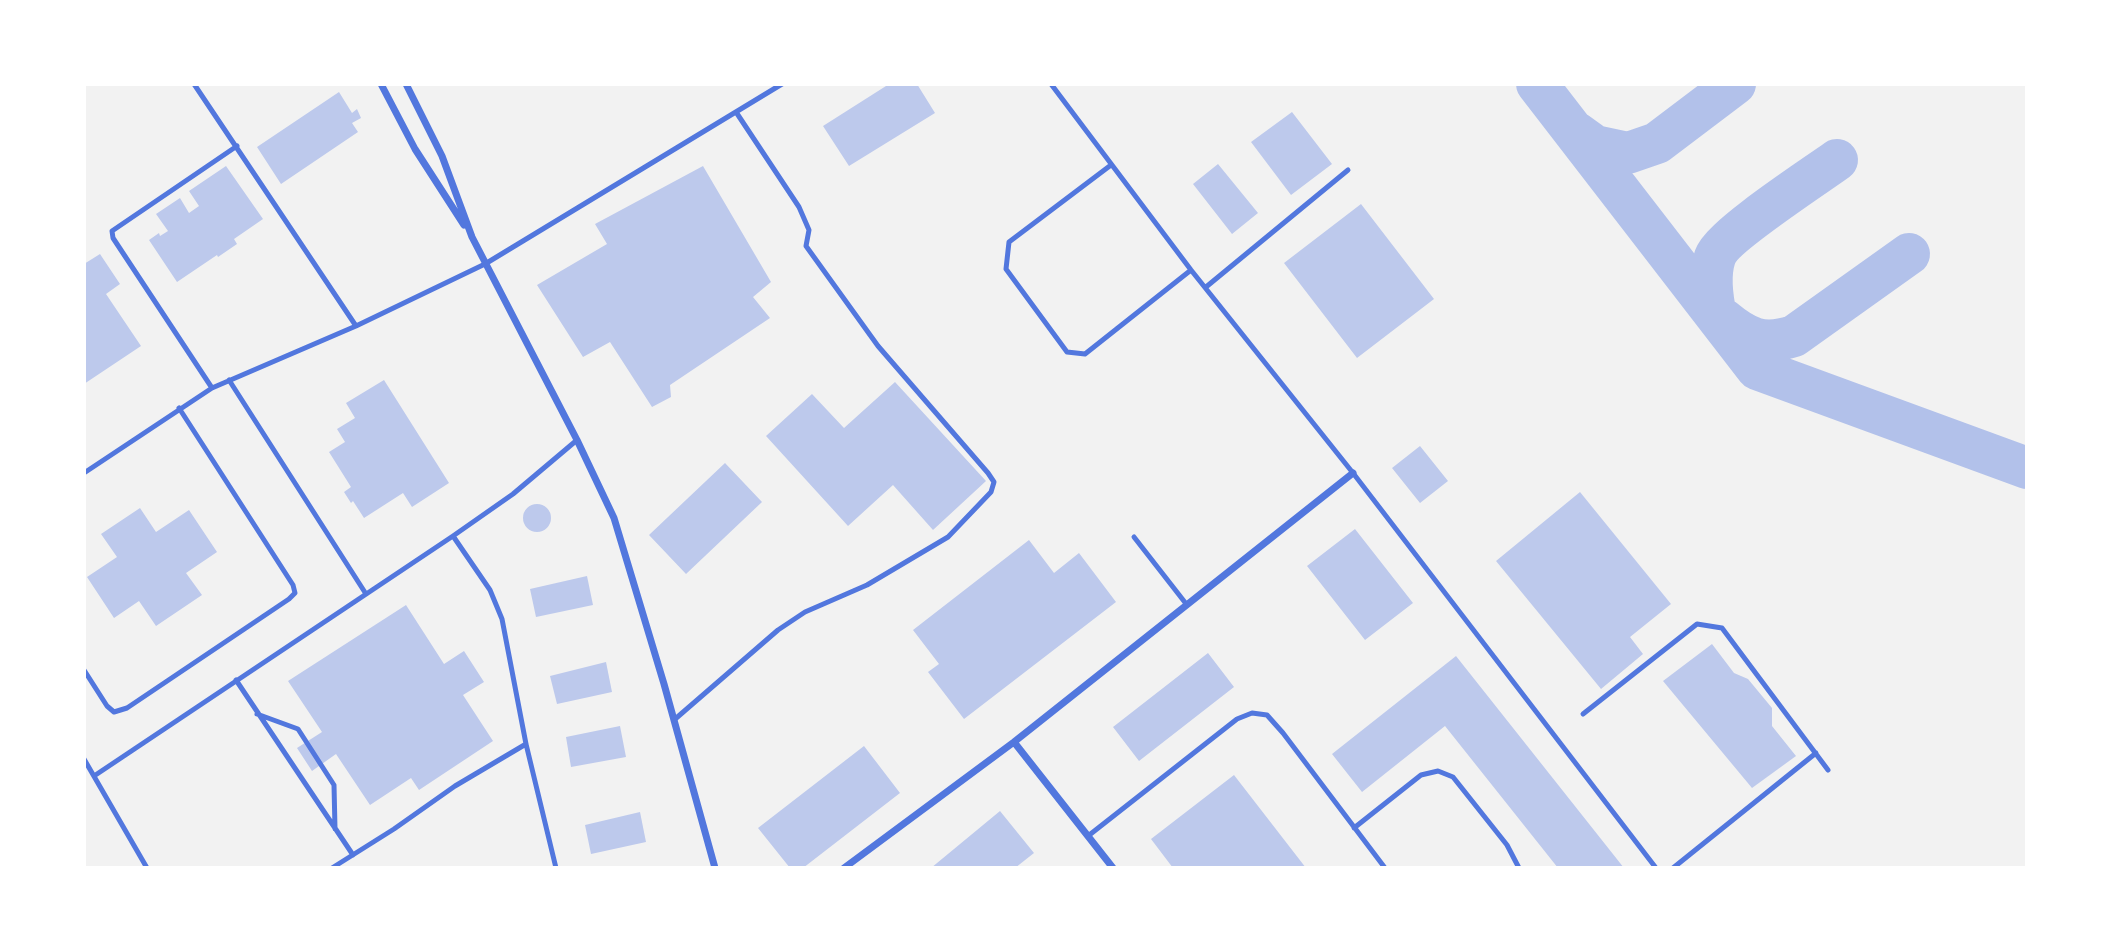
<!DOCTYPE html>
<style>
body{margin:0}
#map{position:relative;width:2111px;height:952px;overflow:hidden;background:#f2f2f2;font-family:Roboto,sans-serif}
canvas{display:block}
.frame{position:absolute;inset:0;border:86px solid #fff;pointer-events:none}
</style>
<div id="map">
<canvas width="2111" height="952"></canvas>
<div class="frame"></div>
</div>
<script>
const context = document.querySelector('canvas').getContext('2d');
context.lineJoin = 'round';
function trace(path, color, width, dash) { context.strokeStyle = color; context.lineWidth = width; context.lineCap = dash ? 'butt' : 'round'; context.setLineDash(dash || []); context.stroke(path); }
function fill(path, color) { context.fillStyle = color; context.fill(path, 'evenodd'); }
const taxiway = new Path2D(`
 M1537,84L1757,369L2027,468
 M1577,133L1595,146L1628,153L1657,143L1735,84
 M1716,316C1712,297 1709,275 1715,257C1722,236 1815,176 1837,160
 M1723,319C1747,339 1763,346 1794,336L1909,254`);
const building = new Path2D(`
 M885,84H917L935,113L849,166L823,126L886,86Z
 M339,92L352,113L357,109L361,118L352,123L358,132L281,184L257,147Z
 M1292,112L1332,164L1291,195L1251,142Z
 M1218,164L1258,213L1232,234L1193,184Z
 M226,166L263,219L234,239L237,244L218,257L217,255L177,282L149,240L159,233L160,236L168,231L156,214L180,198L189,213L199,206L189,191Z
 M703,166L771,282L753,297L770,318L670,385L671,397L652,407L610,342L583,357L537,285L607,244L595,224Z
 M1361,204L1434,299L1357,358L1284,263Z
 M100,254L120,284L106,294L141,346L84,384V264Z
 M384,380L449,483L412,507L403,493L364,518L353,501L351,503L344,492L351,487L329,452L345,442L337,429L355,418L346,403Z
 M895,382L986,481L933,530L893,485L848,526L766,436L812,394L844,428Z
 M1420,446L1448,481L1420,503L1392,468Z
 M725,463L762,502L686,574L649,535Z
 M1580,492L1671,604L1630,637L1643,654L1601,689L1496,561Z
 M523 518a14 14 0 1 1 28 0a14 14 0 1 1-28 0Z
 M140,508L156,532L189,510L217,552L186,573L202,595L156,626L139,601L114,618L87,577L117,557L101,534Z
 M1355,529L1413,603L1365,640L1307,566Z
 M1029,540L1054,573L1079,553L1116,602L964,719L928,672L939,664L913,630Z
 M587,576L593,605L536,617L530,589Z
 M406,605L444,664L464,651L484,682L463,695L493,741L419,790L411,778L370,805L336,754L312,771L297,748L322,732L288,681Z
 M1712,644L1734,673L1748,679L1772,708V726L1796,756L1752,788L1663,681Z
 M1208,653L1234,687L1139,761L1113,727Z
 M1456,656L1624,868H1558L1445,726L1362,792L1332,754Z
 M606,662L612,692L557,704L550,676Z
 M620,726L626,757L571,767L566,737Z
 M864,746L900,793L803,868H790L758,828Z
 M1234,775L1306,868H1173L1151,839Z
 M1000,811L1034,853L1015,868H931Z
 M640,812L646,842L591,854L585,825Z`);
const service = new Path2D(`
 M194,84L356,326
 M1051,84L1191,270L1353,473L1656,868
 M1111,165L1009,242L1006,269L1067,352L1085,354L1191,270
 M1206,287L1348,170
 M229,380L366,594
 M212,388L113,238L112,231L237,146
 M84,473L212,388L356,326L485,264L782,84
 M453,536L490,590L502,619L526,744L556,868
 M1134,537L1187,605
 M84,670L107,706L114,712L127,708L289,599L295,593L293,585L179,408
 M236,680L353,855
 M257,714L298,729L334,785L335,829
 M1583,714L1697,624L1722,628L1828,770
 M674,720L778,630L805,612L867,585L948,537L991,492L994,482L988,473L878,346L806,246L809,230L799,207L736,112
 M84,759L147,868
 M94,776L453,536L513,494L577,440
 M1354,828L1421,775L1438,771L1453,777L1507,845L1519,868
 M1088,836L1237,719L1252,713L1267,715L1283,733L1385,868
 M332,868L394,829L455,786L526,744
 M1673,868L1816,753`);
const minor = new Path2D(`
 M381,84L415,149L464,225
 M406,84L442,156L472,237L577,440L614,518L664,684L715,868
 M1014,742L1113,868
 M844,868L1014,742L1353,473`);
trace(taxiway, '#b2c1ea', 42);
fill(building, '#bdc9ec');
trace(service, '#5277de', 5);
trace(minor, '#5277de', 7);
</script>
